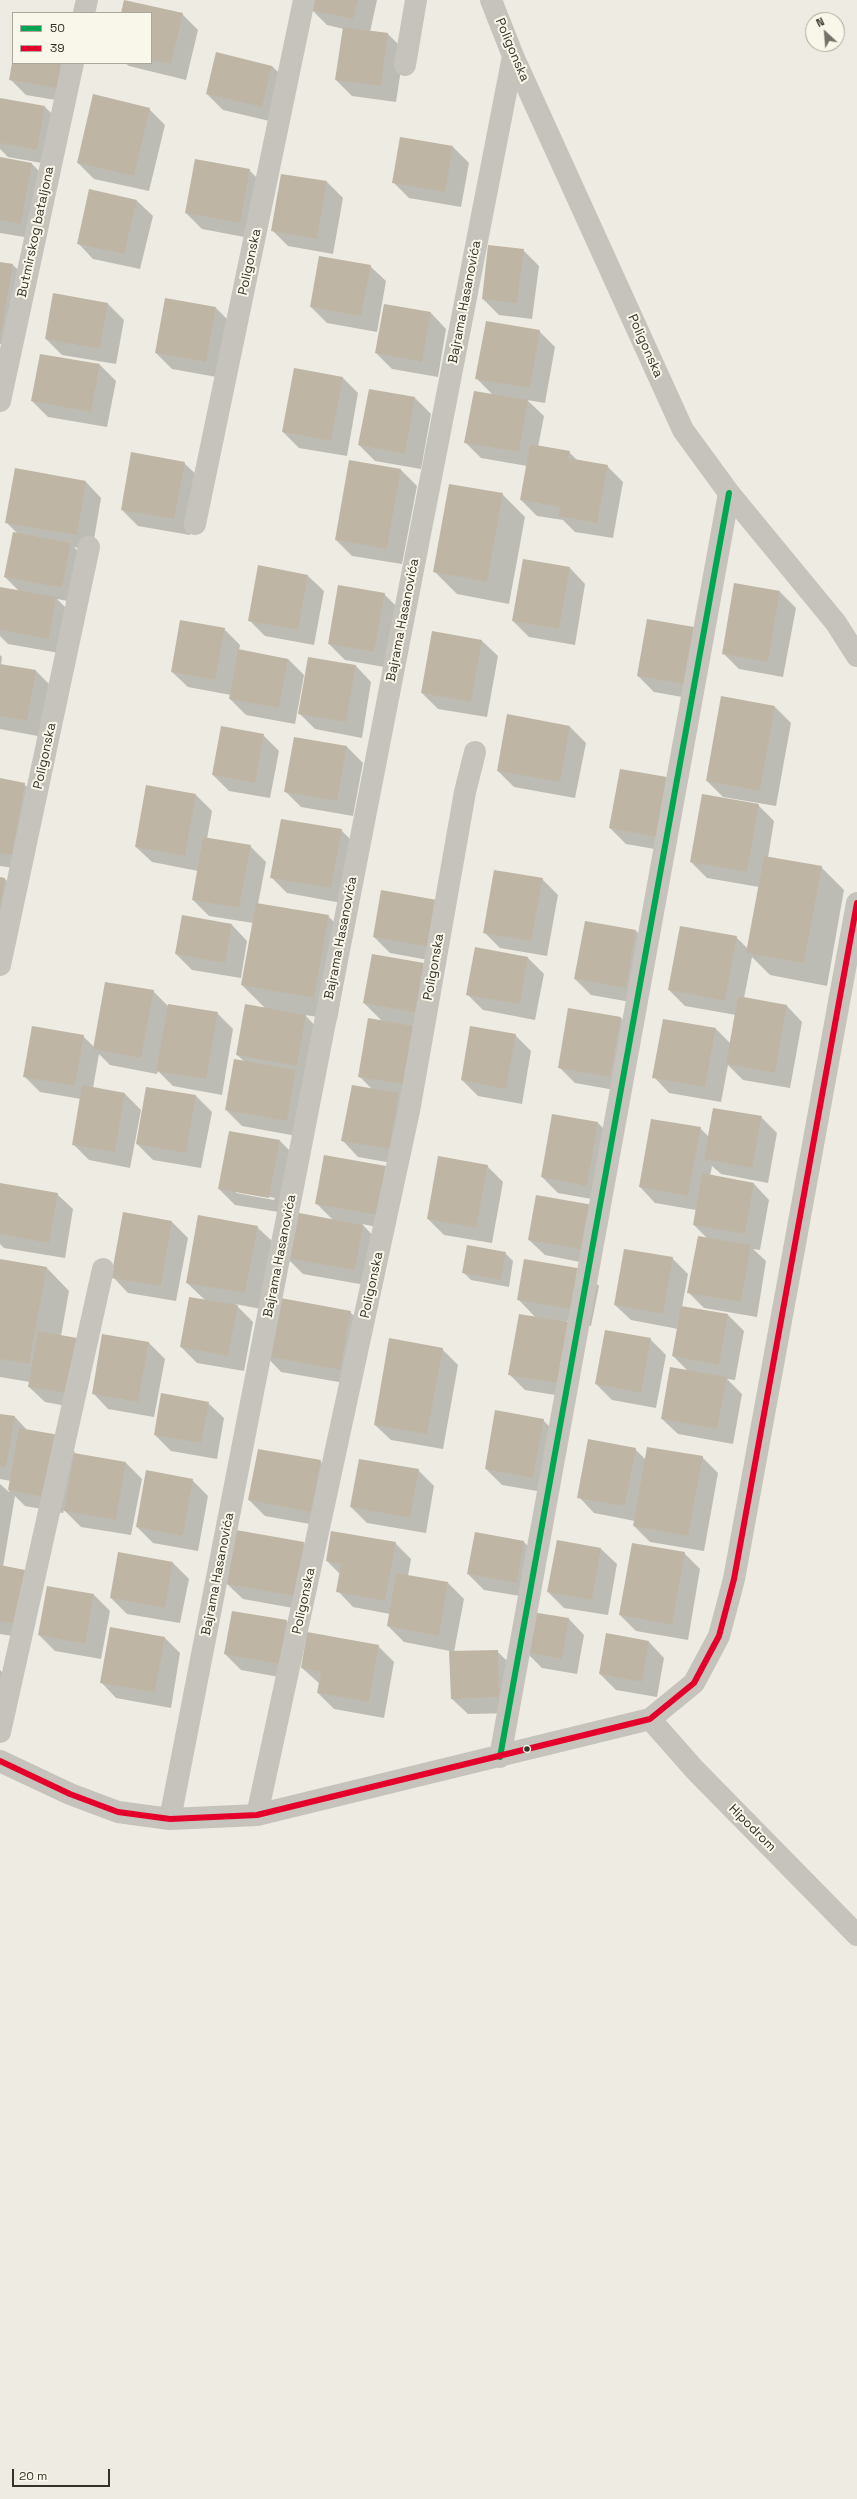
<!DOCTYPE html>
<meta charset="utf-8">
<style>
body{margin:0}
#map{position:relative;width:857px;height:2499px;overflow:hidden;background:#edebe2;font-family:"Space Grotesk",sans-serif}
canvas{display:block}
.legend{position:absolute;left:12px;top:12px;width:140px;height:52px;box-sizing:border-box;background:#f9f6ea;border:1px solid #aba79d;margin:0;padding:5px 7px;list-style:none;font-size:12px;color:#363129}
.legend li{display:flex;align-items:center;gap:8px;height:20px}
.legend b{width:20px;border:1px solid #aba79d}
.north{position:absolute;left:805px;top:12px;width:40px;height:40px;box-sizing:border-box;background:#f9f6ea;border:1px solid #aba79d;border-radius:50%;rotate:334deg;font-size:11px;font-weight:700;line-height:16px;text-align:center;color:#363129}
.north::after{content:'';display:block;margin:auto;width:14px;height:18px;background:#76726a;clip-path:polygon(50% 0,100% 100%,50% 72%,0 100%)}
.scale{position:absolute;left:12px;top:2469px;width:98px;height:18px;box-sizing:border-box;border:2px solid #363129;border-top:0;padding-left:5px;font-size:12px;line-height:14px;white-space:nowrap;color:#363129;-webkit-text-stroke:3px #f9f6ea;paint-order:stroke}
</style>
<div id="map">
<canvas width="857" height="2499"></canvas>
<ul class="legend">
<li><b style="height:5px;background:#00a651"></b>50</li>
<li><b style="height:5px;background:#e4002b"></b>39</li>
</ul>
<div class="north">N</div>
<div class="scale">20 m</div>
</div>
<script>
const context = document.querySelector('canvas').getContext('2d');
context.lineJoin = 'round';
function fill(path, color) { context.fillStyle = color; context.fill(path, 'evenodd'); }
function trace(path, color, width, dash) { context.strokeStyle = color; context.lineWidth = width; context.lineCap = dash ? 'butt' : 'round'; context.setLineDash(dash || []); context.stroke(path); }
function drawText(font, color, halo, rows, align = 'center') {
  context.font = font + ' "Space Grotesk",sans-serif'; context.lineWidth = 4; context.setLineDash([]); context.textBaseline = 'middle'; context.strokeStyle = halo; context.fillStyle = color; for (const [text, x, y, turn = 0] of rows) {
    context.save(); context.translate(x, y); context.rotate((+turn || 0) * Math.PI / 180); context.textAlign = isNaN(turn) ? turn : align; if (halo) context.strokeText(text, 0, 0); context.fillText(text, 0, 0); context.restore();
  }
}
const shadow = new Path2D(`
 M313,0H377L370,32L388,34L404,50L396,102L352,96L336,80L344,29L327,25L311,9Z
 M125,1L182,14L198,30L186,80L129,66L125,63H151V13H122Z
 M13,63H80L73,103L26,95L10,79Z
 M272,66L288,82L278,123L223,110L207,94Z
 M0,99L45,107L61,123L53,165L8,157L0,149Z
 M149,109L165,125L149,191L94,179L78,163Z
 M453,147L469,163L461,207L409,198L393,182Z
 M0,158L32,164L48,180L37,239L0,233Z
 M249,170L265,186L255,239L202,229L186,213Z
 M327,182L343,198L333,254L288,246L272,230Z
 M137,201L153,216L140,269L93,259L78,243Z
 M523,250L539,266L532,319L499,315L483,299Z
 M0,263L13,265L29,281L17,347L0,344Z
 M370,266L386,281L377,332L327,323L311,307Z
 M54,294L108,304L124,320L116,364L62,355L46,339Z
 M216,308L232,324L222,378L172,369L156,353Z
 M431,313L446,329L438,377L392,369L376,353Z
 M539,331L555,347L545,403L527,400L544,416L538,447L569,452L578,461L607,466L623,482L613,538L575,532L563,520L537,516L521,500L527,466L481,458L466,443L493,395L476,378Z
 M100,365L116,381L107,427L48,417L32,401Z
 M342,377L358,393L347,456L299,448L283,432Z
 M415,398L431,414L421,469L375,461L359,445Z
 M350,461L401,470L417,486L402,564L352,556L336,540Z
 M184,463L200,478L190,535L138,526L122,510Z
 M86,482L101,498L92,551L74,547L86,559L78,603L57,599L72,614L65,654L8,644L0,636V588L20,592L5,577L18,534L6,522Z
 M502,494L525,517L509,604L457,594L434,571Z
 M570,568L585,584L575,645L529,637L513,621Z
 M308,576L324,591L314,645L265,636L249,620Z
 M735,584L780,592L796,608L783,677L739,669L723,653Z
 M384,594L400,610L390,668L345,660L329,644Z
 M693,628L699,700L654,692L638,676Z
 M224,629L240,645L239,651L288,659L304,675L295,724L246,715L230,699L231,695L188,687L172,672Z
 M482,641L498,656L487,717L438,709L422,693Z
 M0,655L2,657L1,665L36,671L52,687L43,737L0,729Z
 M356,666L371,682L362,738L315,729L299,713Z
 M775,707L791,723L776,806L723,797L707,781Z
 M570,727L586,743L575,798L514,787L498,771Z
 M263,735L279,751L270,798L229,791L213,775Z
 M295,738L347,747L363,763L353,816L301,807L285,791Z
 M621,770L672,852L626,844L610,828Z
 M0,779L24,784L40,800L27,870L0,866Z
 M196,795L212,811L207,839L250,846L266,862L258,904L328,916L351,939L337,1020L305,1015L321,1032L302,1137L242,1126L226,1110L245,1062L237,1055L266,1009L242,985L253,923L209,916L193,900L198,871L152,862L136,847Z
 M758,805L774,821L768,858L821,867L844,890L827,986L770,975L752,957L744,998L787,1006L802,1022L790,1088L743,1080L728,1065L721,1102L669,1093L654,1077L716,1029L731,1044L736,1015L685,1006L669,990L736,937L748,949L759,887L707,878L691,862Z
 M341,830L357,846L347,904L287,893L271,877Z
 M0,878L5,879L20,895L0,940Z
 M542,879L558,895L547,956L500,948L484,932Z
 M382,892L445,963L390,953L374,937Z
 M232,925L247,941L241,978L192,970L176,954Z
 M636,931L652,947L642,1004L591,995L575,979Z
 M476,949L528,958L544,974L535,1020L483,1010L467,994Z
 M372,955L431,1029L412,1025L429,1042L404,1165L358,1157L343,1141L372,1089L359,1076L382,1021L364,1003Z
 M153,991L168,1006L217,1013L233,1029L222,1095L173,1086L158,1071L157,1074L110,1065L99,1054L93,1088L125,1094L141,1110L130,1168L89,1160L73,1144L81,1099L40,1092L24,1076L83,1036L94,1047Z
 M569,1009L621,1018L637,1034L626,1092L575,1083L559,1067Z
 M515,1035L531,1051L522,1104L478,1096L462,1080Z
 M147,1088L196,1096L212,1112L201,1168L153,1160L137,1144Z
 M553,1115L598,1123L614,1139L603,1201L558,1193L542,1177Z
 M761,1117L777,1133L768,1183L721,1174L712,1166L710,1176L754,1184L769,1200L760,1250L753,1249L766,1261L757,1317L704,1308L688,1292L707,1238L694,1225L696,1210L655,1203L640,1187L700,1128L709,1137Z
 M280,1141L296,1157L285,1213L235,1205L219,1189ZM236,1191L275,1198L274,1200L236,1193Z
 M324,1156L392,1230L362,1224L379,1242L371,1286L303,1274L287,1258L333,1220L316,1203Z
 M487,1166L503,1182L492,1243L444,1235L428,1219Z
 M0,1184L57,1194L73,1209L65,1258L4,1248L0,1244Z
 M537,1196L600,1266L545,1255L529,1240Z
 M172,1222L188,1238L176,1301L128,1293L113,1277Z
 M257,1227L273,1242L261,1309L235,1304L253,1322L244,1371L197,1363L181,1347L205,1300L187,1283Z
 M505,1253L513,1261L509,1287L471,1280L463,1272Z
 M672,1258L688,1274L682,1307L728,1315L744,1331L735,1380L727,1379L742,1394L733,1444L678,1434L662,1419L688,1371L673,1356L678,1329L631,1320L615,1305Z
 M0,1260L47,1268L69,1291L61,1336L83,1409L45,1402L29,1387L30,1382L0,1377Z
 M583,1270L599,1286L591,1326L566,1321L584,1339L573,1398L525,1390L509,1374L536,1318L518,1299Z
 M350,1312L366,1327L356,1385L281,1372L266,1356Z
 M103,1335L149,1343L165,1359L154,1417L108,1409L93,1393Z
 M650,1339L666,1355L656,1408L612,1400L596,1384Z
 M442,1349L458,1365L443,1449L391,1440L375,1425Z
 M208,1403L224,1418L217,1459L171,1451L155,1435Z
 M0,1415L15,1417L27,1430L59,1436L75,1452L74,1454L126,1463L142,1479L131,1535L81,1527L64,1510L63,1513L25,1506L15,1496L3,1567L31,1639L0,1634V1484L9,1492L11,1481L0,1479Z
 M543,1420L559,1436L549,1493L502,1485L486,1469Z
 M635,1449L646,1460L702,1457L718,1473L704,1551L650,1542L634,1526L635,1521L594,1513L579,1497Z
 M320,1461L336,1477L327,1527L265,1516L249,1500Z
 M418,1470L434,1486L426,1533L367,1523L351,1507Z
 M192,1480L208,1496L198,1551L153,1543L137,1527Z
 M237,1531L304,1543L320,1559L310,1611L243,1599L227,1584Z
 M557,1541L601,1549L617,1564L608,1615L564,1608L548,1592Z
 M524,1542L539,1558L532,1598L484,1590L468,1574Z
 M395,1543L411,1559L408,1576L448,1583L464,1599L454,1652L497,1651L513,1667L515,1713L468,1714L452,1699L450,1651L404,1642L388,1626L390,1614L353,1607L338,1591L340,1574L327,1561Z
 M684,1553L700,1569L688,1640L636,1631L620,1615Z
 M173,1563L189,1579L180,1623L127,1614L111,1598Z
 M94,1595L110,1611L101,1659L55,1651L39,1635Z
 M569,1619L584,1635L577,1674L542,1668L526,1652Z
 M286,1621L302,1637L295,1680L241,1670L225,1654Z
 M165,1638L180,1653L171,1708L116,1698L101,1682Z
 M649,1642L664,1658L657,1697L616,1690L600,1674Z
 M378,1646L394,1662L384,1718L334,1709L318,1693L320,1684L302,1668Z
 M0,1670L13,1684L0,1726Z`);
const building = new Path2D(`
 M124,0L183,13L171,64L151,60V13H121Z
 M312,0H358L353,19L310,10Z
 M343,27L388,33L381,86L335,80Z
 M216,52L272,66L262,107L206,94Z
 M12,63H61L57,88L9,80Z
 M93,94L150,108L134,176L77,163Z
 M0,98L45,106L37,150L0,143Z
 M400,137L453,146L445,192L392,183Z
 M0,157L32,163L21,224L0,220Z
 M195,159L250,169L240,223L185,213Z
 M281,174L327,181L317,239L271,231Z
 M89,189L137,200L124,254L77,244Z
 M488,245L524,249L517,303L482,299Z
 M319,256L371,265L361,316L310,307Z
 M0,262L13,264L1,333H0Z
 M53,293L108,303L100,349L45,339Z
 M165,298L216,307L206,362L155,353Z
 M384,304L431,312L422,362L375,353Z
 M486,321L540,330L530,388L475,379Z
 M40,354L100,364L91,412L31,401Z
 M294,368L343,377L331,441L282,432Z
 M369,389L415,397L405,454L358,445Z
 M474,391L528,400L519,452L464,443Z
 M530,444L570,451L568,458L608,465L597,523L558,516L560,507L520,500Z
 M131,452L185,462L174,519L121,510Z
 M349,460L401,469L387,549L335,540Z
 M15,468L86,481L77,535L5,523Z
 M449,484L503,493L487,582L433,572Z
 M13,532L71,543L62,588L4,577Z
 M523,559L570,567L559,629L512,621Z
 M258,565L308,575L298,630L248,621Z
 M734,583L780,591L768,662L722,654Z
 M338,585L385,593L374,652L328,644Z
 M0,587L56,597L49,639L0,630Z
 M647,619L694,627L684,684L637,676Z
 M180,620L225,628L215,680L171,672Z
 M432,631L482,640L471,702L421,693Z
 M238,649L288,659L279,708L229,699Z
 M308,657L356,665L346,722L298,714Z
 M0,664L36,670L27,721L0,716Z
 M721,696L775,706L760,791L706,781Z
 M507,714L570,726L560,782L497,771Z
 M221,726L264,734L255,783L212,775Z
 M294,737L347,746L337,801L284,792Z
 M620,769L667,777L656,837L609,828Z
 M0,778L25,783L12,855L0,853Z
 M146,785L196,794L185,856L135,847Z
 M702,794L759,804L747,872L690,862Z
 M281,819L342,829L331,888L270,878Z
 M203,837L251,845L239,908L192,900Z
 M764,856L822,866L804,963L746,953Z
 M494,870L543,878L531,941L483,933Z
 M0,877L5,878L1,902H0Z
 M381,890L437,900L429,947L373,937Z
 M256,903L329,915L314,998L241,985Z
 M182,915L232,924L225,963L175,954Z
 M585,921L636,930L626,988L574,979Z
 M680,926L737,936L725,1001L668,990Z
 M475,947L528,957L520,1004L466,995Z
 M372,954L424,963L416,1013L363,1003Z
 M105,982L154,990L141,1058L93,1049Z
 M738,996L787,1005L775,1073L726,1064Z
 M168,1004L218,1012L206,1079L156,1071Z
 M245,1004L306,1015L297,1066L236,1055Z
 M568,1008L621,1017L610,1077L558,1068Z
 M368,1018L414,1026L403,1084L358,1077Z
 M663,1019L716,1028L705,1087L652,1078Z
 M32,1026L84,1035L75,1086L23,1077Z
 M470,1026L516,1034L506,1089L461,1080Z
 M234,1059L296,1070L287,1121L225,1110Z
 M82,1085L125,1093L115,1152L72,1145Z
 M352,1085L399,1093L389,1149L341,1141Z
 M146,1087L196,1095L186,1153L136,1144Z
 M713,1108L762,1116L752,1168L704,1159Z
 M552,1114L598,1122L587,1186L541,1177Z
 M651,1119L701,1127L688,1196L639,1187Z
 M229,1131L280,1140L269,1198L218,1189Z
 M324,1155L386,1166L377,1215L315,1204Z
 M438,1156L488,1165L476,1228L427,1219Z
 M702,1173L754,1183L745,1234L693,1225Z
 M0,1183L58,1193L49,1243L0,1234Z
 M536,1195L593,1205L585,1250L528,1240Z
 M123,1212L172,1221L161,1286L111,1278Z
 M294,1212L363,1225L355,1270L286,1258Z
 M198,1215L258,1226L245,1293L186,1283Z
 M698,1236L751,1245L741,1302L687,1293Z
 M467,1245L506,1252L501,1280L462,1273Z
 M624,1249L673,1257L663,1314L614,1305Z
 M0,1259L47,1267L29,1364L0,1359Z
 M524,1259L583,1269L576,1310L517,1300Z
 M189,1297L238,1305L228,1356L180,1347Z
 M275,1297L351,1311L340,1370L264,1356Z
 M681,1306L728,1314L719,1365L672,1356Z
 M519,1314L568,1322L557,1383L508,1375Z
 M605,1330L651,1338L641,1393L595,1384Z
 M38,1331L77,1338L67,1393L28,1387Z
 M102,1334L149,1342L138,1402L92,1394Z
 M389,1338L443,1348L427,1434L374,1425Z
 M670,1367L727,1377L717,1429L661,1419Z
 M161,1393L209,1402L201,1443L154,1435Z
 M495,1410L544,1419L533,1478L485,1469Z
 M0,1414L15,1416L6,1468L0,1467Z
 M19,1428L59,1435L48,1498L8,1490Z
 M588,1439L636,1448L625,1506L577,1498Z
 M647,1447L703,1456L688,1536L633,1526Z
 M258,1449L321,1460L311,1512L248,1500Z
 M74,1453L126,1462L116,1520L64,1511Z
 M359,1459L419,1469L410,1518L350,1507Z
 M146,1470L193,1479L183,1536L136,1527Z
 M236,1530L304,1542L295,1596L226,1584Z
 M331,1531L396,1542L385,1601L336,1592L341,1564L326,1561Z
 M475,1532L524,1541L517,1583L467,1574Z
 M557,1540L601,1548L592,1600L547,1592Z
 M632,1543L685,1552L672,1625L619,1615Z
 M118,1552L173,1562L165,1608L110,1598Z
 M0,1565L25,1570L15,1624L0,1621Z
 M396,1573L448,1582L439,1636L387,1626Z
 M47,1586L94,1594L85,1644L38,1635Z
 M232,1611L287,1620L279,1664L224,1654Z
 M532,1612L569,1618L562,1659L525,1652Z
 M110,1627L165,1637L155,1692L100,1683Z
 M307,1632L379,1645L369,1702L317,1693L321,1672L301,1668Z
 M606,1633L649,1641L642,1682L599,1674Z
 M498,1650L499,1697L451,1699L449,1651Z`);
const minor = new Path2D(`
 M491,0L513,56L683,430L729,493L836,623L857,656
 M84,13L87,0
 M405,65L416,0
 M0,401L73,63
 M195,524L304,0
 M0,965L89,547
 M650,1719L695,1770L857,1935
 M0,1732L103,1269
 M500,1757L729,493
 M0,1761L70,1794L118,1812L170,1819L257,1815L650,1719L694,1683L719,1636L734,1579L857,903
 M257,1815L409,1111L465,792L475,752
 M170,1819L513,56`);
const bus1 = new Path2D(`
 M500,1757L729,493`);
const bus2 = new Path2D(`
 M0,1761L70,1794L118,1812L170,1819L257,1815L650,1719L694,1683L719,1636L734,1579L857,903`);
const markers = [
 [527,1749,3.5,"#363129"]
];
const streetNames = [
 ["Poligonska",512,50,67],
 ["Butmirskog bataljona",36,232,-78],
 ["Poligonska",250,262,-78],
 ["Bajrama Hasanovića",465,302,-79],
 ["Poligonska",645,346,66],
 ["Bajrama Hasanovića",403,620,-79],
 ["Poligonska",45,756,-78],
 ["Bajrama Hasanovića",341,938,-79],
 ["Poligonska",434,967,-80],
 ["Bajrama Hasanovića",280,1256,-79],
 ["Poligonska",372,1285,-78],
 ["Bajrama Hasanovića",218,1574,-79],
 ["Poligonska",304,1601,-78],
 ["Hipodrom",752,1828,45]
];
fill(shadow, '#0003');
fill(building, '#bfb5a5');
trace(minor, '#c5c3bb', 22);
trace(bus1, '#00a651', 6);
trace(bus2, '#e4002b', 6);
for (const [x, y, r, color] of markers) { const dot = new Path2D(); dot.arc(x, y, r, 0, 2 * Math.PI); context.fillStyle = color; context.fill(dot); trace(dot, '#f9f6ea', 1.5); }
drawText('13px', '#363129', '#f9f6ea', streetNames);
</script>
